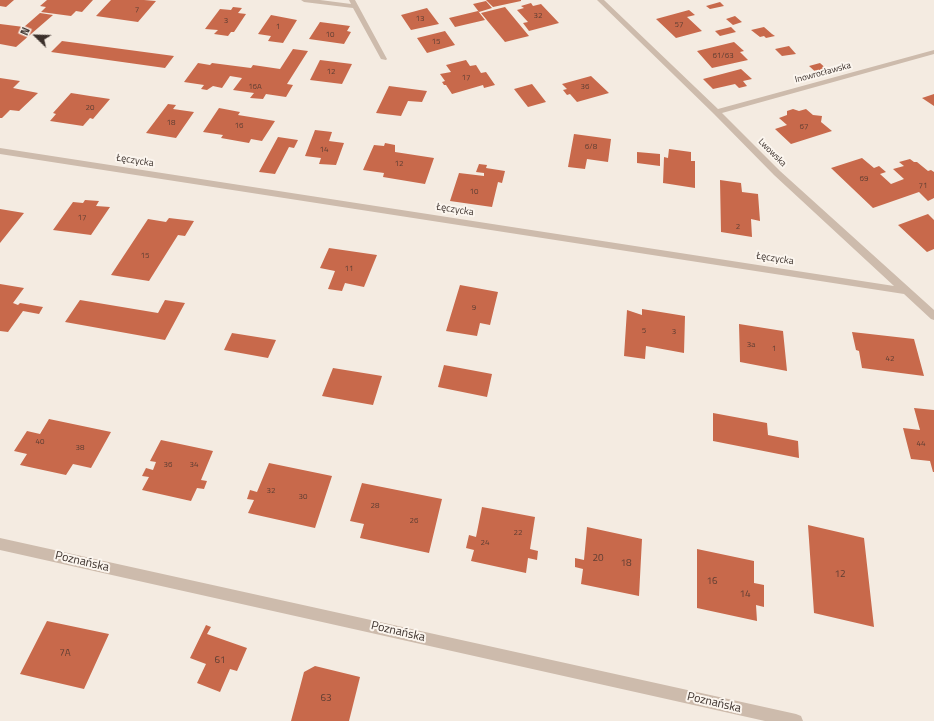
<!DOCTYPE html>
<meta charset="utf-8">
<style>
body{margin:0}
#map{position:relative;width:934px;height:721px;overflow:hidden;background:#f4ebe1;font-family:"Titillium Web",sans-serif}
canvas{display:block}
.north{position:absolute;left:16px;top:16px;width:40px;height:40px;-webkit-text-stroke:3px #fbf5ee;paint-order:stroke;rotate:293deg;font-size:11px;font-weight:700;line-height:16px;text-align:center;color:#3b302b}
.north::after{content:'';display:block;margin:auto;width:14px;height:18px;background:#3b302b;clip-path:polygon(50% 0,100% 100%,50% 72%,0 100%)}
</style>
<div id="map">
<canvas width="934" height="721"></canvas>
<div class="north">N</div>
</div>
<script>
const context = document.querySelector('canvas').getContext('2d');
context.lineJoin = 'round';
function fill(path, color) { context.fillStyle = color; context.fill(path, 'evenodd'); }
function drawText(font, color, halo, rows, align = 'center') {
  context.font = font + ' "Titillium Web",sans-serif'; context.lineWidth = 4; context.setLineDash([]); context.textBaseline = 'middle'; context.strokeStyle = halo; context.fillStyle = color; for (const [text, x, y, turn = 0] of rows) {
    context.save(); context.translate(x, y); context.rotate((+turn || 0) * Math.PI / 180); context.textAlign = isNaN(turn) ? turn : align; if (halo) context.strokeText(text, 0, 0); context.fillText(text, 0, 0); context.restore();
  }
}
const building = new Path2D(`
 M0,0H14L6,7L0,6Z
 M47,0H93L82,12L76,11L71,16L41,12L46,7L40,6Z
 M111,0H144L156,1L138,22L96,16Z
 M486,0H521V1L493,7Z
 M486,1L492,8L479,12L473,4Z
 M720,2L724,6L710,9L706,6Z
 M531,3L533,6L541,4L559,23L529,31L523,23L528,22L517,10L524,8L521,6Z
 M233,7L242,8L238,13L246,14L234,32H231L228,36L214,34L218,30L205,29L220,9L231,10Z
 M505,7L529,36L505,42L481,13Z
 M427,8L439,24L411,30L401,15Z
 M689,10L695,15L687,17L702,31L676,38L656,19Z
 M478,11L485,20L455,27L449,18Z
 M40,13L53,15L16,47L0,44V24L24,27Z
 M271,15L297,20L283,43L268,41L271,36L258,34Z
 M735,16L742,22L733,25L726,19Z
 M320,22L350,26L347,31L351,32L344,44L309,39Z
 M731,27L736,32L720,36L715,31Z
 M764,27L772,34L775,36L766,38L764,36L760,37L751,30Z
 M445,31L455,45L427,53L417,38Z
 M62,41L92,45L174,56L165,68L51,52Z
 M734,42L744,51L740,52L748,60L712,68L697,51Z
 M789,46L796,54L782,56L775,49Z
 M293,49L308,51L287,84L293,85L286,97L266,94L263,99L250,98L254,93L233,90L242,78L230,76L222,88L213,86L207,90L201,89L204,85L184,82L198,63L210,65L212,63L251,68L253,65L280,69Z
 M320,60L352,64L342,84L310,80Z
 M466,60L470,66L476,65L481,73L486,72L495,85L484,88L483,85L452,94L446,85H444L442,82L445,81L440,74L451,72L446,65Z
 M820,63L830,72L819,75L809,66Z
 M741,69L752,79L743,81L747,86L739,88L735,84L713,89L703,79Z
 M591,76L609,93L577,102L570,94L567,95L563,90L567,89L562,84Z
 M0,78L20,81L13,88L38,93L19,111L10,110L2,118H0Z
 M532,84L546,102L528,107L514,89Z
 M389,86L427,91L422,102L408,101L401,116L376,113Z
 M71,93L90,96L110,99L93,119L90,118L83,126L50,121L56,114L53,113Z
 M934,94V106L922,98Z
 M168,104L176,105L173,109L194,112L176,138L146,133Z
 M219,108L240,112L238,115L275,121L262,141L251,139L249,143L221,138L223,135L203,132Z
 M793,109L799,111L806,109L813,115L822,116L821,122L832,131L791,144L775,129L787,125L779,118L787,115V111Z
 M315,130L332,132L329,141L344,143L336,165L319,164L321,158L305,156Z
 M574,134L611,139L608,162L587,159L585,169L568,167Z
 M278,137L298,140L294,148L289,147L275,174L259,172Z
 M385,143L395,145V152L434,158L425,184L383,177L384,173L363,170L374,145L384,146Z
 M669,149L691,152V161H695V188L663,183L664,157L668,158Z
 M637,152L660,154V166L637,163Z
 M862,158L874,168L879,166L886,172L880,174L891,184L904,179L893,169L904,166L899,162L910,159L914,162H917L928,171L931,170L934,172V198L928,201L919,192L873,208L831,168Z
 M479,164L487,165L486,168L505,171L502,183L498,182L492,207L450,201L459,173L484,176V173L476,172Z
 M720,180L741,183L742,192L758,194L760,221L751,219L752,237L721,232Z
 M85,200L99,201L96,206L110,207L91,235L53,230L73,202L83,203Z
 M0,209L24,213L0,243Z
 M928,214L934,220V249L927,252L898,225Z
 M169,218L194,221L185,236L178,235L149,281L111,275L148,219L166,222Z
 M329,248L377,255L364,287L345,283L342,291L328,289L335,271L320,268Z
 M0,284L24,288L13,303L18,305L20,303L43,307L39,314L23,311L8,332L0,331Z
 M460,285L498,292L490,325L480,323L477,336L446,331Z
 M80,300L158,313L165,300L185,303L165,340L65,322Z
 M642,309L685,316L684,353L646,346L645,359L624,356L627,310L642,315Z
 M739,324L783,331L787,371L740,362Z
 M852,332L914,339L924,376L862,368L859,351L856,350Z
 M232,333L276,340L268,358L224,350Z
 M444,365L492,374L487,397L438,387Z
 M333,368L382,376L373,405L322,396Z
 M914,408L934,410V472H933L930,461L911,459L903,428L920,430Z
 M713,413L767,423L768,435L798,441L799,458L713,441Z
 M49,419L111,432L91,468L73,464L66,475L20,465L27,454L14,451L27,431L40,434Z
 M161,440L213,451L201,480L207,481L204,489L197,488L191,501L142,490L149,477L142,476L146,468L153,470L156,462L150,461Z
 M269,463L332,476L315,528L248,513L254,500L247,499L250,490L257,492Z
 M362,483L442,499L429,553L360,538L364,524L350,521Z
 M482,507L535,517L530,549L538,551L537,560L528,558L526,573L471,561L474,550L466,548L469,535L476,537Z
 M808,525L864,538L874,627L814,613Z
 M587,527L642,539L639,596L581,584L583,569L575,567V558L584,560Z
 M697,549L754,561V583L764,585V607L756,605L757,621L697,608Z
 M47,621L109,634L84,689L20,674Z
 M206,625L211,627L207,634L247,648L237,671L230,669L220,692L197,683L206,664L190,658Z
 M315,666L360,677L349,721H291L304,672Z`);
const street = new Path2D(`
 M301,0H320L351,4L349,0H355L387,59L386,60L381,59L353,8L304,2Z
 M597,0H604L718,109L934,50V54L722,113L780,171L934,310V320L931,319L904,294L0,154V148L894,286L774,175L714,114Z
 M0,538L796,714L801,716L803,721H765L0,550Z`);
const numberNames = [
 ["7",137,10],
 ["32",538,16],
 ["13",420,19],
 ["3",226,21],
 ["57",679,25],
 ["1",278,27],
 ["10",330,35],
 ["15",436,42],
 ["61/63",723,56],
 ["12",331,72],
 ["17",466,78],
 ["16A",255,87],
 ["36",585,87],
 ["20",90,108],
 ["18",171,123],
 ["16",239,126],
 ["67",804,127],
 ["6/8",591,147],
 ["14",324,150],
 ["12",399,164],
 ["69",864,179],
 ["71",923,186],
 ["10",474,192],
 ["17",82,218],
 ["2",738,227],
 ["15",145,256],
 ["11",349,269],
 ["9",474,308],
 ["5",644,331],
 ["3",674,332],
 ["3a",751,345],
 ["1",774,349],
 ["42",890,359],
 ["40",40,442],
 ["44",921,444],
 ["38",80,448],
 ["36",168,465],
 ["34",194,465],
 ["32",271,491],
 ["30",303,497],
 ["28",375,506],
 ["26",414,521],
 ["22",518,533],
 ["24",485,543]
];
const farStreetnames = [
 ["Inowrocławska",823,73,-15],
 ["Lwowska",772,153,45]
];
const streetNames = [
 ["Łęczycka",135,161,9],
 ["Łęczycka",455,210,9],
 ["Łęczycka",775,259,9]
];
const nearNumbernames = [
 ["20",598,559],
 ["18",626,564],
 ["12",840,575],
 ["16",712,582],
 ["14",745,595],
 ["7A",65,654],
 ["61",220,661],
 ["63",326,699]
];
const nearStreetnames = [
 ["Poznańska",82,562,13],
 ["Poznańska",398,632,13],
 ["Poznańska",714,703,13]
];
fill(building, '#c8694b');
fill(street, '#cdbbac');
drawText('8px', '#5e3e33', null, numberNames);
drawText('9px', '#3b302b', '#fbf5ee', farStreetnames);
drawText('10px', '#3b302b', '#fbf5ee', streetNames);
drawText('10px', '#5e3e33', null, nearNumbernames);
drawText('12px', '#3b302b', '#fbf5ee', nearStreetnames);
</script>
